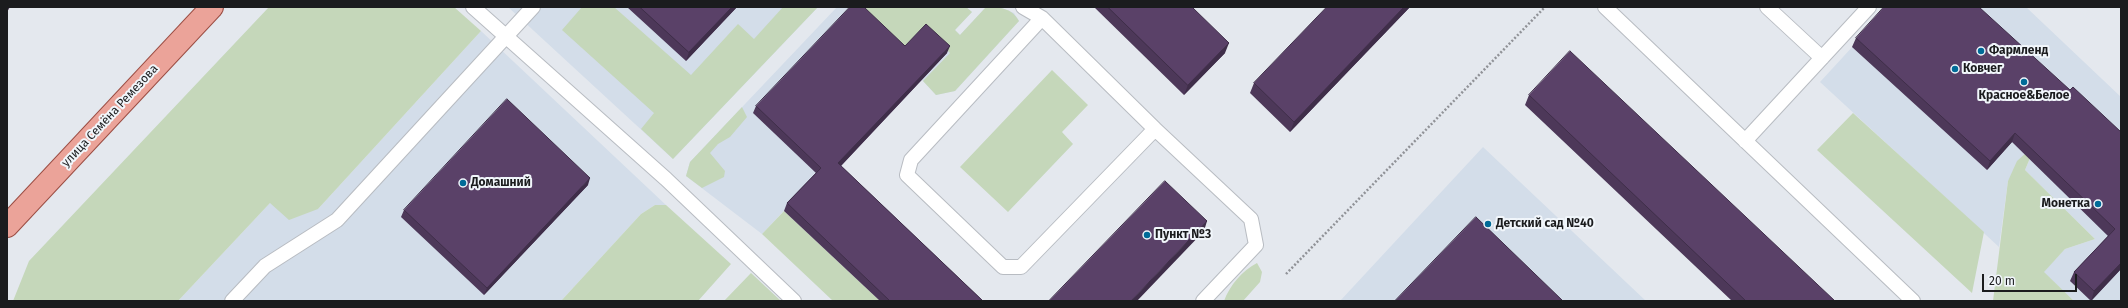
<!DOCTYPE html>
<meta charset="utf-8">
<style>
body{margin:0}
#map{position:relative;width:2128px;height:308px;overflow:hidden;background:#e4e8ee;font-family:"Fira Sans",sans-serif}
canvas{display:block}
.frame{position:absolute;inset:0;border:8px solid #1b1c1e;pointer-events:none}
.scale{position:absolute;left:1982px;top:274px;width:95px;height:18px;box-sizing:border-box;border:2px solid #1b1c1e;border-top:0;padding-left:5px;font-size:12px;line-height:14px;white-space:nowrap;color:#1b1c1e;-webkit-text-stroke:3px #f1f6fb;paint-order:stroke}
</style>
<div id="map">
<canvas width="2128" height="308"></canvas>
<div class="frame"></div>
<div class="scale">20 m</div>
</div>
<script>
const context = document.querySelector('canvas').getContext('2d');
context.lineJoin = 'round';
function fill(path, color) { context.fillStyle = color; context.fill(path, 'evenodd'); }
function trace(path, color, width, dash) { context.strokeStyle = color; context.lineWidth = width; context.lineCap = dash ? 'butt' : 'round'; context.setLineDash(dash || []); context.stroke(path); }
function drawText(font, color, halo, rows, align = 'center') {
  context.font = font + ' "Fira Sans",sans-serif'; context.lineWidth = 4; context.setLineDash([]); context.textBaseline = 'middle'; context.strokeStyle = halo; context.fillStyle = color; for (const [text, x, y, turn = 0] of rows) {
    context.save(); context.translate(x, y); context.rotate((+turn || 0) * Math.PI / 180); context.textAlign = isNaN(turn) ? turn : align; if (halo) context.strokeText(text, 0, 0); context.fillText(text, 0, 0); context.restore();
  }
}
const built = new Path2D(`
 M508,7H818L673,159Z
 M837,7H966L972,12L955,30L960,35L986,7H999L1014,13L1019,21L955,91L936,95L922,80L828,164L762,234L686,176L690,162Z
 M1889,7H2026L2121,97V301H2074L2043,272L2065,249L2095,239L2025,170L2036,145L2008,181L1999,247L1820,82Z
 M481,31L666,205H655L641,214L561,301H178L270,203L318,209Z
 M1483,147L1646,301H1340Z`);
const green = new Path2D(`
 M269,7H454L481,31L318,209L289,220L270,203L178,301H13L29,261Z
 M582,7H614L691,75L738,24L754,39L783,7H818L673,159L641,129L654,113L562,30Z
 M857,7H966L972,12L955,30L960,35L986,7C1000,7 1012,8 1019,21L955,91L936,95L923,81L950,53L923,27L902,49Z
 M1052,70L1088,105L1062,132L1073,144L1008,212L960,167Z
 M742,107L747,117L730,137L718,144L710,153L725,171L724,177L702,188L686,176L690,162Z
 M1853,113L1984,232L1972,293L1817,150Z
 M2036,144L2025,170L2095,239L2065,249L2044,272L2074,301H1993L2008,181L2017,161Z
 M655,205H666L731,264L698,301H561L641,214Z
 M784,211L880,301H833L762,234Z
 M1257,263L1262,272L1260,282L1243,301H1224C1230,285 1242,271 1257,263Z
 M751,273L781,301H724Z`);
const path = new Path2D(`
 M1286,274L1545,7`);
const lane = new Path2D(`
 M473,7L666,179L794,301
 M1023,7L1042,18L1155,129L1251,219L1256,245L1203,301
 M1605,7L1913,301
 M1767,7L1822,58
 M1042,18L911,160L907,175L1003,267H1021L1155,129
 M1745,141L1869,7
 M232,301L265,266L337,220L533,7`);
const primary = new Path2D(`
 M7,226L212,7`);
const wall = new Path2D(`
 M627,7H737L686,61Z
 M1094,7H1192L1225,53L1184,95Z
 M1327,7H1410L1290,132L1250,93L1254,83Z
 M1856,38L2070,90L2121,132V269L2091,301L2070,281L2074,272L2108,236L2012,142L1987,170L1852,47Z
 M905,46L947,53L841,166L983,301H880L784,211L787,203L816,173L753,113L756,106Z
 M1529,95L1835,301H1732L1525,105Z
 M588,185L484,295L401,217L404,210Z`);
const shadedWall = new Path2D(`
 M8,7H10L7,12V8Z
 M732,7H737L686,61L689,52Z
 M1404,7H1410L1290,132L1294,122Z
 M1229,43L1225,53L1184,95L1188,85Z
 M950,46L947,53L836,171L838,163Z
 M2015,133L2012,142L1987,170L1990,161Z
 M590,178L588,185L484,295L487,288Z
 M1207,221L1204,231L1137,301H1131Z
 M2121,263V269L2091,301L2094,291Z`);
const building = new Path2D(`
 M640,7H732L689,52Z
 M850,7H864L905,46L926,24L950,46L838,163L983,301H890L787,203L821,168L756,106Z
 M1108,7H1192L1229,43L1188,85Z
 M1327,7H1404L1294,122L1254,83Z
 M1884,7H1979L2070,90L2073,87L2121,132V263L2094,291L2074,272L2115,229L2015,133L1990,161L1856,38Z
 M1570,51L1835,301H1746L1529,95Z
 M507,99L590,178L487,288L404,210Z
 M1165,181L1207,221L1131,301H1049Z
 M1476,217L1563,301H1395Z`);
const markers = [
 [1981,51,4,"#006b98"],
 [1955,69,4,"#006b98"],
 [2024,82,4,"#006b98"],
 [463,183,4,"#006b98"],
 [2098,204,4,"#006b98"],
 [1488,224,4,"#006b98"],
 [1147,235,4,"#006b98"]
];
const poiNames = [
 ["Фармленд",1989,51],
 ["Ковчег",1963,69],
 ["Красное&Белое",2024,96,"center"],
 ["Домашний",471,183],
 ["Монетка",2090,204,"right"],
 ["Детский сад №40",1496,224],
 ["Пункт №3",1155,235]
];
const streetNames = [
 ["улица Семёна Ремезова",110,116,-47]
];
fill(built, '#d3dde9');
fill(green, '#c5d7ba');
trace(lane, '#b8bcc2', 16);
trace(primary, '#9a4c42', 24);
trace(path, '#909297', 2.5, [2, 2]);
trace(lane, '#fff', 14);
trace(primary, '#eba399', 22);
fill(wall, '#4d3859');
fill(shadedWall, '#3f2e49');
fill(building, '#5a4168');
trace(building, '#3f2e49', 1);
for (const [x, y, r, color] of markers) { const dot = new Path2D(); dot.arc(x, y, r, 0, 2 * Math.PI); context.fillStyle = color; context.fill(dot); trace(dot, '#f1f6fb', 1.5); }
drawText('bold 12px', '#1b1c1e', '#f1f6fb', poiNames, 'left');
drawText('12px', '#1b1c1e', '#f1f6fb', streetNames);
</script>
